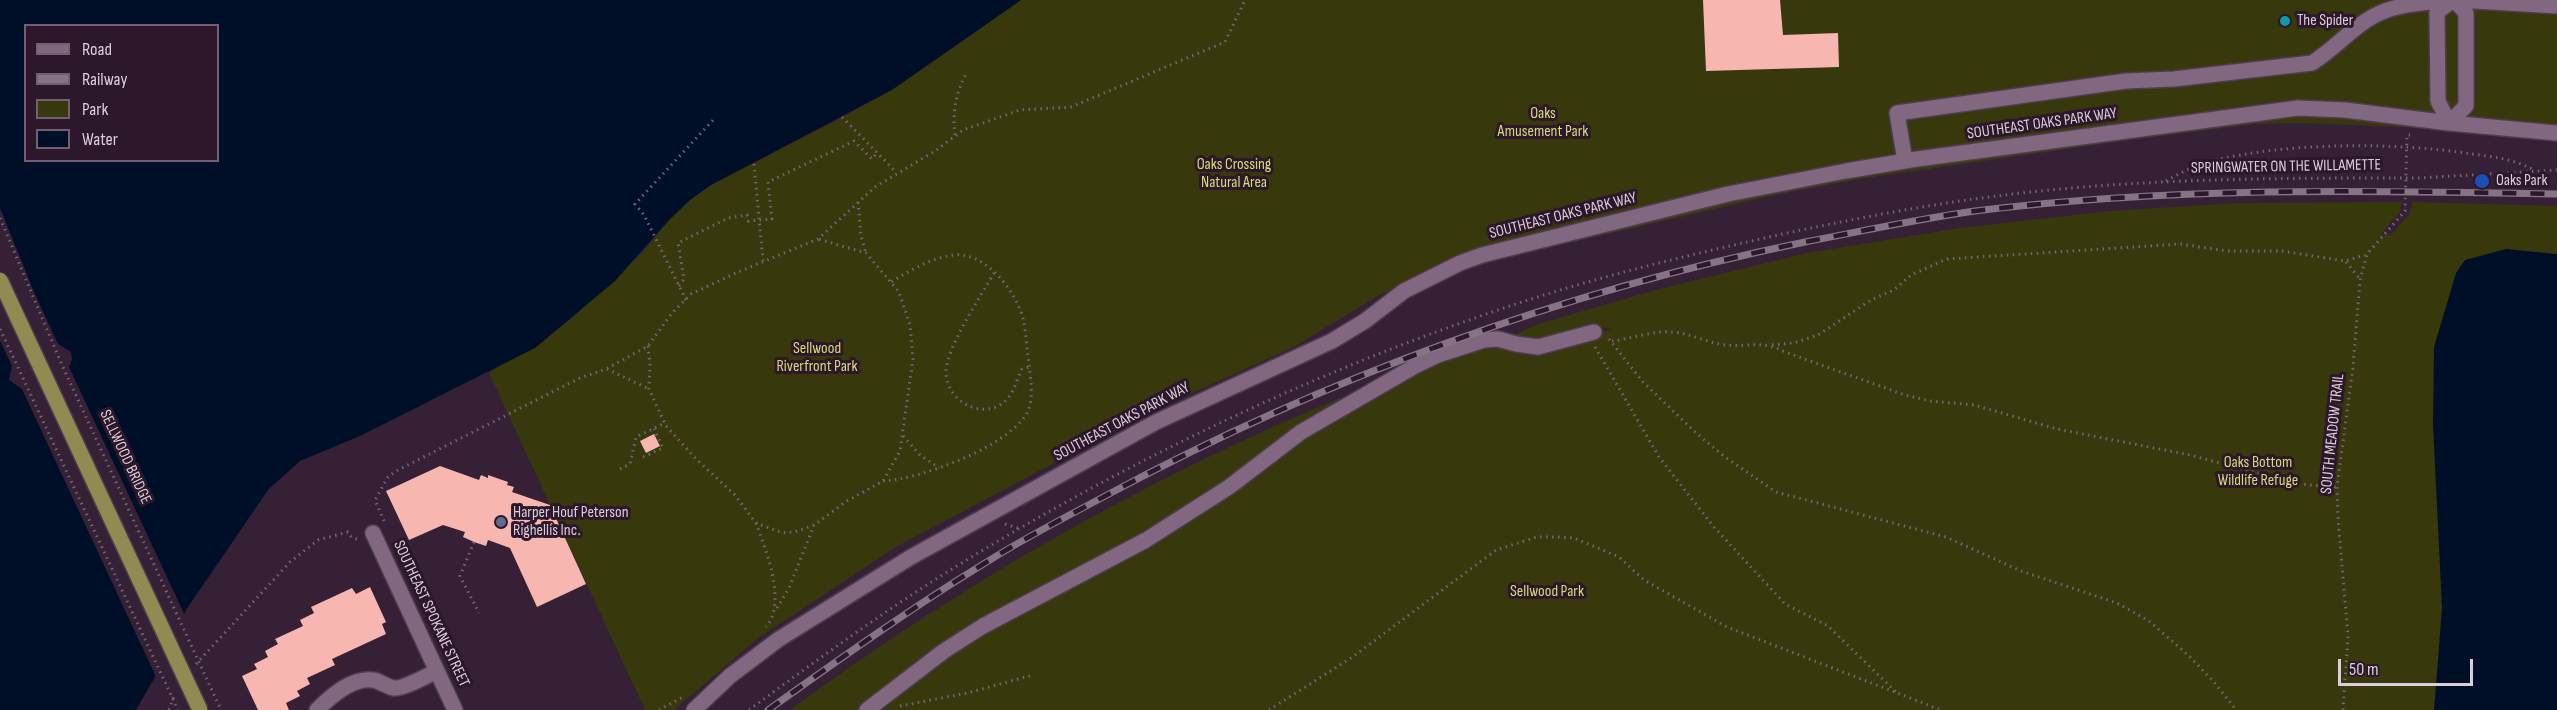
<!DOCTYPE html>
<style>
body{margin:0}
#map{position:relative;width:2557px;height:710px;overflow:hidden;background:#362035;font-family:"Sofia Sans Condensed",sans-serif}
canvas{display:block}
.legend{position:absolute;left:24px;top:24px;width:195px;height:138px;box-sizing:border-box;background:#2c172b;border:2px solid #726071;margin:0;padding:8px 10px;list-style:none;font-size:18px;color:#dccddb}
.legend li{display:flex;align-items:center;gap:12px;height:30px}
.legend b{width:30px;border:2px solid #726071}
.scale{position:absolute;left:2338px;top:659px;width:135px;height:27px;box-sizing:border-box;border:3px solid #dccddb;border-top:0;padding-left:8px;font-size:18px;line-height:21px;white-space:nowrap;color:#dccddb;-webkit-text-stroke:4px #2c172b;paint-order:stroke}
</style>
<div id="map">
<canvas width="2557" height="710"></canvas>
<ul class="legend">
<li><b style="height:8px;background:#816880"></b>Road</li>
<li><b style="height:8px;background:#867485"></b>Railway</li>
<li><b style="height:16px;background:#37390c"></b>Park</li>
<li><b style="height:16px;background:#000f28"></b>Water</li>
</ul>
<div class="scale">50 m</div>
</div>
<script>
const context = document.querySelector('canvas').getContext('2d');
context.lineJoin = 'round';
function fill(path, color) { context.fillStyle = color; context.fill(path, 'evenodd'); }
function trace(path, color, width, dash) { context.strokeStyle = color; context.lineWidth = width; context.lineCap = dash ? 'butt' : 'round'; context.setLineDash(dash || []); context.stroke(path); }
function drawText(font, color, halo, rows, align = 'center') {
  context.font = font + ' "Sofia Sans Condensed",sans-serif'; context.lineWidth = 6; context.setLineDash([]); context.textBaseline = 'middle'; context.strokeStyle = halo; context.fillStyle = color; for (const [text, x, y, turn = 0] of rows) {
    context.save(); context.translate(x, y); context.rotate((+turn || 0) * Math.PI / 180); context.textAlign = isNaN(turn) ? turn : align; if (halo) context.strokeText(text, 0, 0); context.fillText(text, 0, 0); context.restore();
  }
}
const green = new Path2D(`
 M1021,0H2557V138L2403,127L2303,123L2255,124L2130,140L1866,178L1775,195L1517,255L1381,294L1292,348L1152,411L896,547L757,639L674,710H645L489,373L516,356L535,348L574,316L642,253L669,220L690,200L711,185L845,116L928,65Z
 M2401,202L2400,212L2381,234L2391,235L2409,214L2413,202L2557,206V710H790C961,584 1148,477 1345,396L1346,399L1300,425L1242,468L1434,362L1484,347L1498,345L1527,355L1611,329L1596,326L1540,340L1512,336L1538,324L1659,289L1807,253L1960,228L2109,211L2238,203Z`);
const water = new Path2D(`
 M0,0H1021L892,90L711,185L690,200L669,220L615,281L535,348L360,436L300,461L268,490L186,610L163,663L136,710H0ZM26,26H218V160H26Z
 M2506,249L2557,254V710H2434L2442,608L2433,426L2434,347L2456,273L2465,260Z`);
const pier = new Path2D(`
 M0,208L34,292L58,344L71,352L72,360L69,367L186,618L157,679L22,389L9,380L12,366L0,341Z`);
const building = new Path2D(`
 M1703,0H1780L1783,35L1838,33L1839,67L1706,71Z
 M654,434L660,446L646,453L640,441Z
 M440,466L479,480L481,475L488,478V475L508,482L507,485L514,487L512,492L550,505L586,584L537,607L510,548L488,540L486,546L474,542L463,537L465,532L443,525L409,540L386,491Z
 M370,587L386,622L382,624L386,634L332,659L335,665L307,678L310,684L297,691L300,696L286,703L289,710H258L242,676L257,669L254,664L268,657L265,651L278,644L275,639L303,626L300,620L314,613L311,607L352,588L356,594Z`);
const path = new Path2D(`
 M842,117L896,172
 M955,135C952,112 956,92 967,72
 M754,164L763,261
 M2418,178L2557,170
 M2166,181C2181,172 2195,166 2212,161C2287,142 2396,142 2472,154C2494,157 2514,159 2534,170
 M858,202L861,236L866,253
 M2346,262L2359,278
 M994,273C982,294 946,348 946,372C946,403 987,423 1008,398C1015,390 1017,378 1022,369L1029,367
 M679,286L684,279L678,243L728,218L747,215L748,221L772,219L768,182L854,141L872,159L877,153
 M686,300L644,215L635,204L715,118
 M1609,339L1642,381L1695,432L1725,457L1776,492L1946,537L2021,571L2117,603L2149,621L2188,655L2214,682L2236,710
 M1612,341C1630,339 1655,330 1672,332C1690,333 1707,343 1726,345C1749,347 1762,340 1785,352L1905,395L1930,401L1974,405L2057,429L2190,455L2298,484L2337,487
 M1772,345L1794,343L1818,335L1871,300L1894,290L1911,275L1947,259L2180,244L2227,251H2282L2345,261L2365,255
 M648,346L650,365L649,389L666,426L696,459L735,495L756,523L777,531L786,533L798,531L814,525L847,501L883,481L900,451L913,359L910,325L899,292L866,253L818,239
 M1595,347L1659,457L1713,526L1785,604L1828,626L1896,692
 M607,369L649,389
 M903,436L920,455L939,468
 M643,457L663,448L654,429
 M620,469L630,464L636,437L665,423
 M883,481C921,479 1004,448 1026,415C1035,400 1030,373 1028,356C1026,343 1026,328 1022,315C1014,289 985,252 954,255C931,258 911,270 891,282
 M384,521L375,500L388,477L396,471L580,378L606,369L648,346L672,313L691,294L738,272L818,239L875,187L935,151L963,130L1020,110L1071,107L1225,42L1245,0
 M756,523C766,550 787,602 766,627
 M1005,524L1021,529
 M474,542L460,576L479,613
 M777,608L789,588L814,525
 M196,664L290,562L318,540L348,532L352,538L357,539
 M900,706L967,693L1033,675
 M169,710L175,693
 M659,710L683,697
 M749,710C818,659 887,609 960,564C1133,458 1320,369 1513,305C1600,276 1689,255 1778,235C1853,219 1929,204 2005,195C2134,179 2264,178 2394,178
 M1269,710L1351,658L1496,550L1537,537H1556L1574,538L1619,557L1644,580L1727,627L1941,710
 M2343,710L2348,636L2338,518L2337,487L2353,367L2360,280L2367,254L2405,211L2407,135H2410`);
const minor = new Path2D(`
 M2458,0L2557,6
 M2452,1L2437,12L2438,101L2449,123L2466,106V13L2454,0
 M1905,161L1897,113L2126,81L2174,79L2312,63C2336,48 2355,24 2380,13C2402,3 2427,3 2450,0
 M373,533L455,710
 M317,710C331,696 352,677 373,680C380,681 387,687 394,688C404,689 428,675 437,671
 M694,710L730,676L779,639L911,557L1156,422L1332,341L1365,321L1404,291L1460,263L1482,255L1728,194L1846,171L1917,159L2298,108L2345,110L2449,123L2557,133
 M867,710L944,651L983,626L1146,540L1229,487L1301,432L1415,366L1438,355L1484,340L1498,339L1516,344L1538,347L1594,332`);
const rail = new Path2D(`
 M768,710C841,658 914,606 990,560C1028,536 1068,516 1107,495C1327,377 1561,292 1805,242C1862,231 1918,219 1975,211C2170,187 2361,190 2557,194`);
const pathBridge = new Path2D(`
 M2394,178H2418
 M0,218L62,365L221,710
 M0,329L178,710`);
const majorBridge = new Path2D(`
 M0,280L200,710`);
const markers = [
 [2285,21,6,"#0f9aa8"],
 [2482,181,8,"#1a4fb4"],
 [501,522,6,"#5c6f8a"]
];
const poiNames = [
 ["The Spider",2297,21],
 ["Oaks Park",2496,181],
 ["Harper Houf Peterson",513,513],
 ["Righellis Inc.",513,531]
];
const parkNames = [
 ["Oaks",1543,114],
 ["Amusement Park",1543,132],
 ["Oaks Crossing",1234,165],
 ["Natural Area",1234,183],
 ["Sellwood",817,349],
 ["Riverfront Park",817,367],
 ["Oaks Bottom",2258,463],
 ["Wildlife Refuge",2258,481],
 ["Sellwood Park",1547,592]
];
const streetNames = [
 ["SOUTHEAST OAKS PARK WAY",2042,124,-8],
 ["SPRINGWATER ON THE WILLAMETTE",2286,167,-1],
 ["SOUTHEAST OAKS PARK WAY",1563,216,-14],
 ["SOUTHEAST OAKS PARK WAY",1122,422,-28],
 ["SOUTH MEADOW TRAIL",2333,434,-84],
 ["SELLWOOD BRIDGE",125,457,65],
 ["SOUTHEAST SPOKANE STREET",431,614,65]
];
fill(green, '#37390c');
fill(water, '#000f28');
fill(pier, '#362035');
fill(building, '#f8b6b0');
trace(minor, '#4f3c4e', 18);
trace(path, '#776476', 3, [1.5, 4.5]);
trace(minor, '#816880', 15);
trace(rail, '#867485', 7);
trace(rail, '#2c172b', 4.5, [14]);
trace(majorBridge, '#4f3c4e', 18, []);
trace(pathBridge, '#776476', 3, [1.5, 4.5]);
trace(majorBridge, '#918b52', 15);
for (const [x, y, r, color] of markers) { const dot = new Path2D(); dot.arc(x, y, r, 0, 2 * Math.PI); context.fillStyle = color; context.fill(dot); trace(dot, '#2c172b', 2); }
drawText('16px', '#dccddb', '#2c172b', poiNames, 'left');
drawText('16px', '#d5dc74', '#2c172b', parkNames);
drawText('16px', '#dccddb', '#2c172b', streetNames);
</script>
